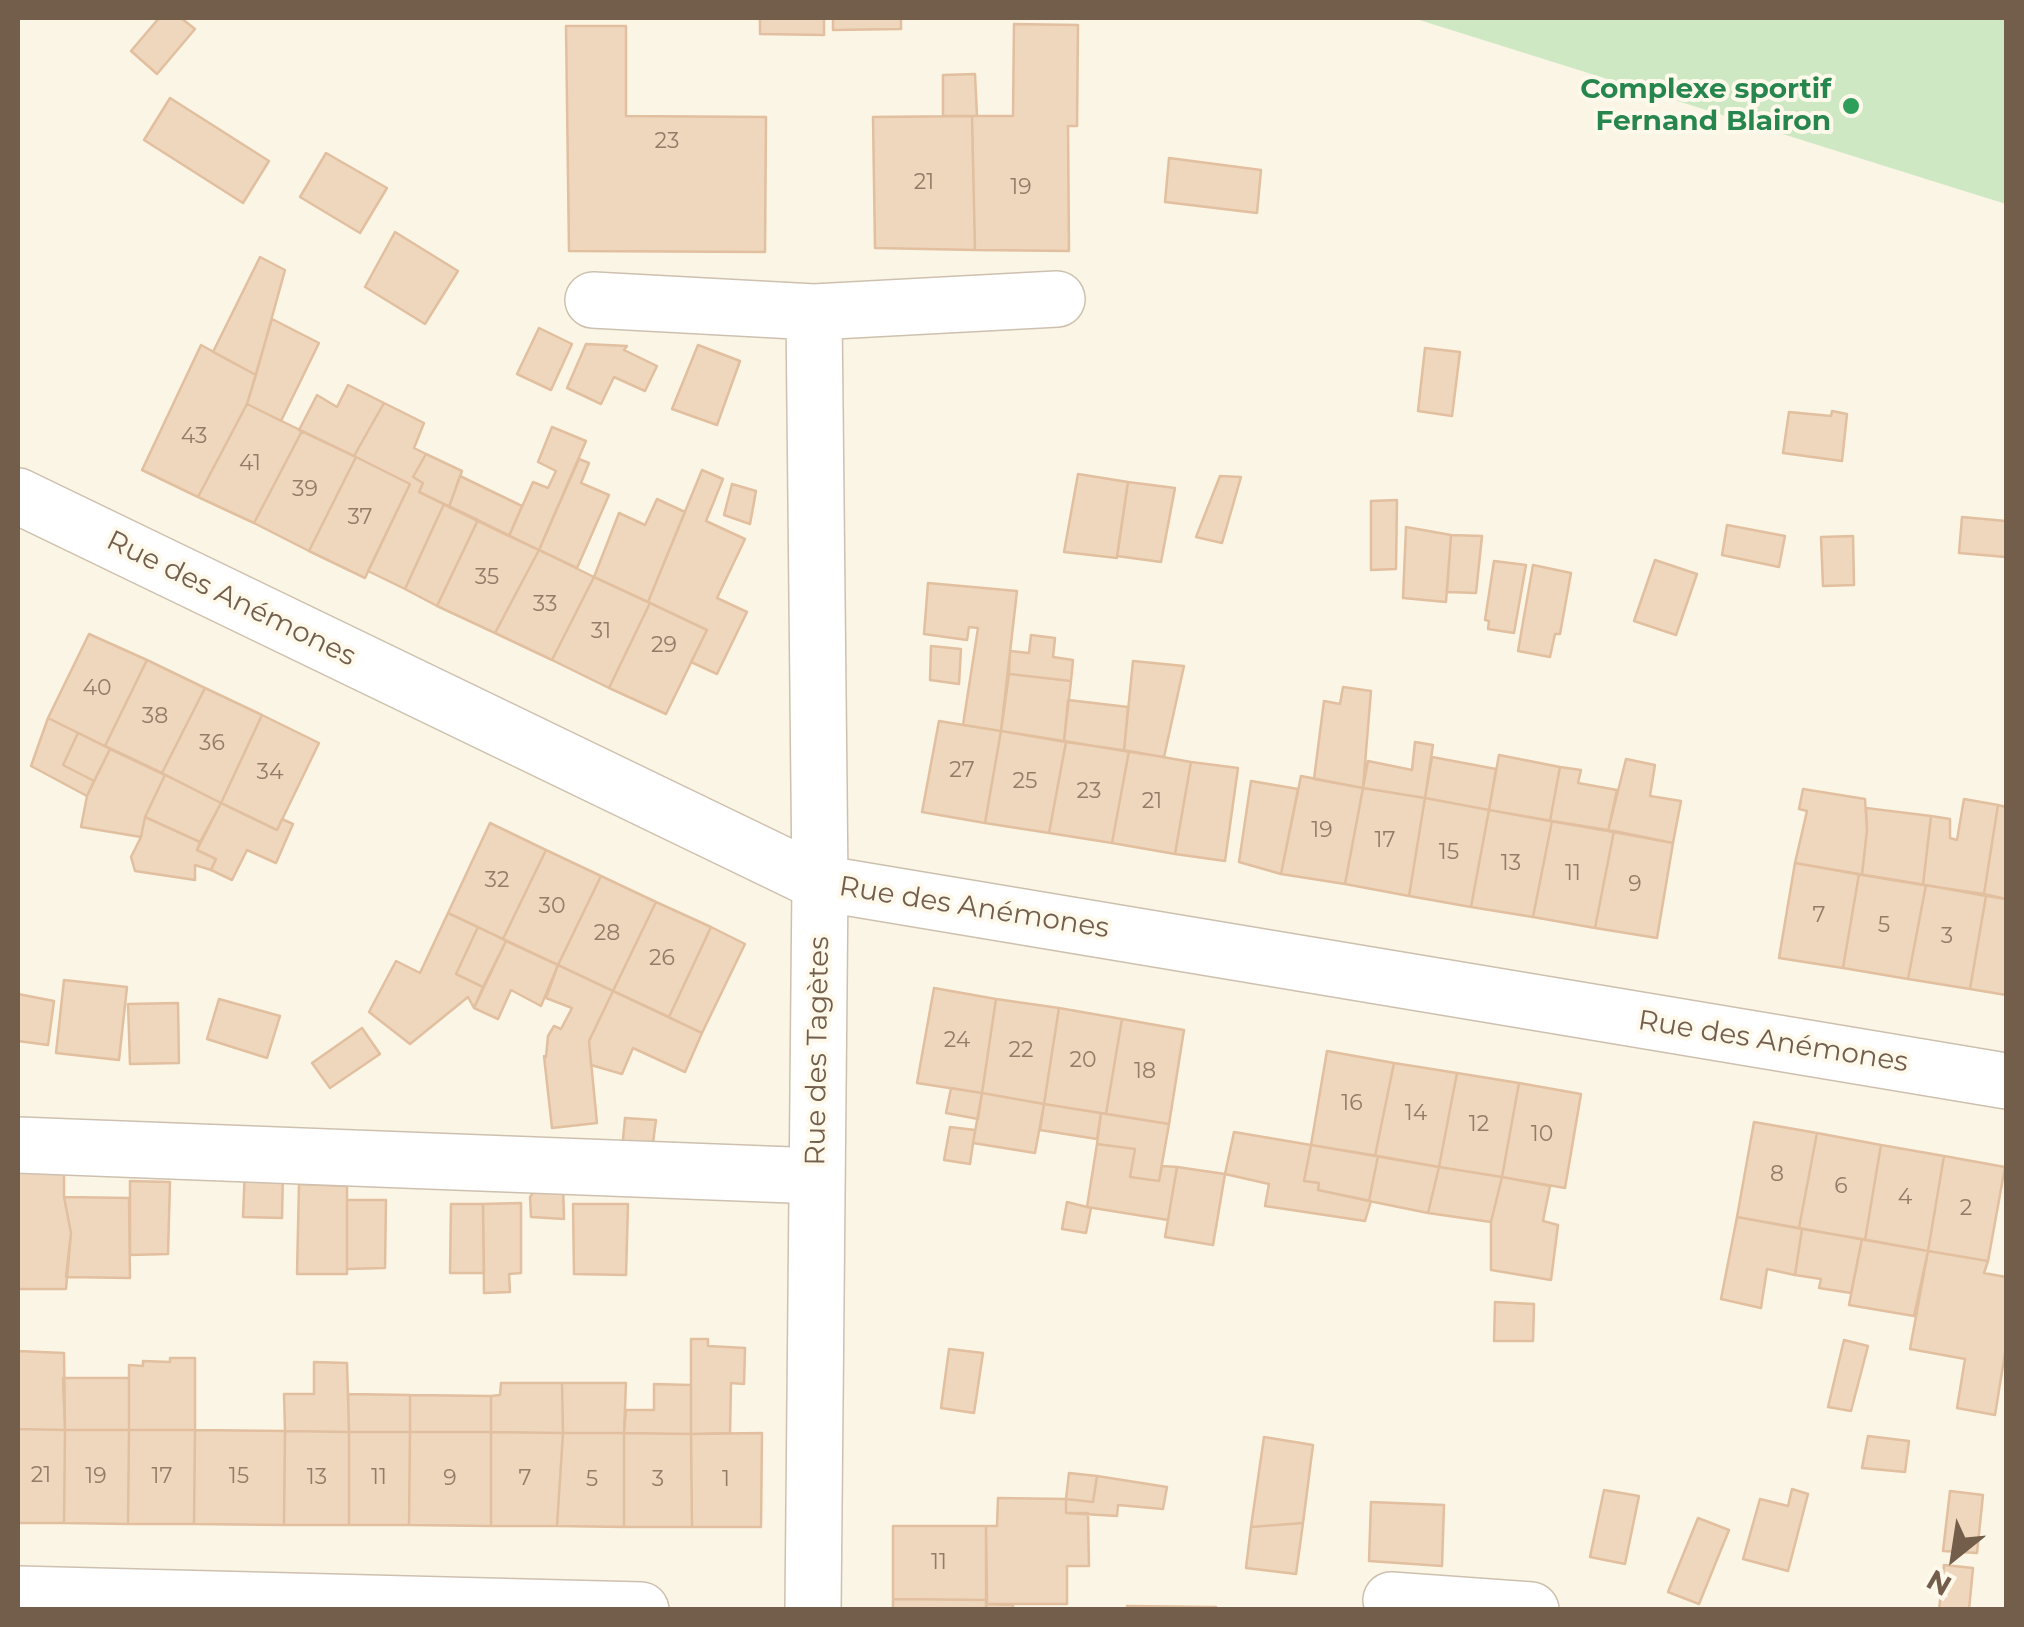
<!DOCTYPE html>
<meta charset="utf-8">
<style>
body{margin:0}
#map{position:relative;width:2024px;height:1627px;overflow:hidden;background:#fbf5e5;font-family:Montserrat,sans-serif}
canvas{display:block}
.frame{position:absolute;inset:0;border:20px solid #735e4c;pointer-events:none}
.north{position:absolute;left:1904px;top:1507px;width:100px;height:100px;-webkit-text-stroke:8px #fef9eb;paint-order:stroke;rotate:210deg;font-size:28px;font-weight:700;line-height:40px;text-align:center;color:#735e4c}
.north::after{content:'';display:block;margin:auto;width:35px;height:45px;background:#735e4c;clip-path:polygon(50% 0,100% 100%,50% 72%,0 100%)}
</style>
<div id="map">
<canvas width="2024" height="1627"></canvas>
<div class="frame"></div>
<div class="north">N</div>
</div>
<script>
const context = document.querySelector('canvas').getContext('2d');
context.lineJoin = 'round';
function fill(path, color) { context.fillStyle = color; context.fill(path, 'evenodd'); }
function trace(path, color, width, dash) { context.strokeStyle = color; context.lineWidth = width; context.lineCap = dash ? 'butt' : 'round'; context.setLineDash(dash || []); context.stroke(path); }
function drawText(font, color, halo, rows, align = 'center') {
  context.font = font + ' Montserrat,sans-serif'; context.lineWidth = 8; context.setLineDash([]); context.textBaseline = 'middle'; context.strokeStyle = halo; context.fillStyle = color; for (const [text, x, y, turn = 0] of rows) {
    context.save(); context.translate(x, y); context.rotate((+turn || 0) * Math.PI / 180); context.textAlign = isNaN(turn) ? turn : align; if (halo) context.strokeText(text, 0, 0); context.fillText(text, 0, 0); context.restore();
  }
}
const green = new Path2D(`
 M1413,18H2006V204L1977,195Z`);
const building = new Path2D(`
 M159,18H181L195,29L157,74L131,51Z
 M760,18H824V35L760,34Z
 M833,18H901V29L833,30Z
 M1014,24L1078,25L1077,126H1068L1069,251L975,250L972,116H1013Z
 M566,26H626V116L766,117L765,252L569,251Z
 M975,74L977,116H943V75Z
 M170,98L269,161L243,203L144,140Z
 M972,116L975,250L875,248L873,117Z
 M326,153L387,188L360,233L300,197Z
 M1169,158L1261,170L1257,213L1165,202Z
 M395,232L458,271L425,324L365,287Z
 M260,257L285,270L256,375L213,352Z
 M272,319L319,343L281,421L247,404Z
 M539,328L572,344L551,390L517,374Z
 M586,344L627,346L624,350L657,366L645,391L614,377L601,404L567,388Z
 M201,345L256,375L247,404L198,497L142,470Z
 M698,345L740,361L717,425L672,409Z
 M1425,348L1460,352L1452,416L1418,411Z
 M348,385L384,403L354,456L299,430L317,395L337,407Z
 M384,403L424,423L414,448L426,454L413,477L423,483L419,492L444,504L405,589L368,571L410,484L354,456Z
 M247,404L302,431L254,523L198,497Z
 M1832,411L1847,414L1842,461L1783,453L1789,412L1831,416Z
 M552,427L586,441L539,550L509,536L533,482L548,488L556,471L538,462Z
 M302,431L356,457L309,551L254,523Z
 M426,454L462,471L449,507L419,492L423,483L413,477Z
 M356,457L410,484L365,578L309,551Z
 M579,459L589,463L581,483L609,495L577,568L539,550Z
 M702,470L723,479L706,521L745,539L717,598L747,612L717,674L691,662L707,630L648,602Z
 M1078,474L1128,482L1117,558L1064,552Z
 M460,476L522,506L509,536L449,507Z
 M1220,476L1241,477L1222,543L1196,537Z
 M1128,482L1175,488L1161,562L1117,556Z
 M732,484L756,491L750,524L724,515Z
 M657,499L685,512L648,602L594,577L619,513L645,525Z
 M1397,500L1396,569L1371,570V501Z
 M444,504L478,520L437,606L405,589Z
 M1962,517L2006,521V557L1959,553Z
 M478,520L539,550L495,633L437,606Z
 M1727,525L1785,536L1779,567L1722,555Z
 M1406,527L1451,535L1446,602L1403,598Z
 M1451,535L1482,536L1476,593L1447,592Z
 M1853,536L1854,585L1823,586L1821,537Z
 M539,550L594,577L552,660L495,633Z
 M1655,560L1697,574L1676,635L1634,621Z
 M1494,561L1526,565L1514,633L1488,629L1489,621L1485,620Z
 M1533,565L1571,573L1560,634H1555L1550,657L1518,651Z
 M594,577L650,603L609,688L552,660Z
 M928,583L1017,591L1001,731L963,725L978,628L969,627L967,640L924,634Z
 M650,603L707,630L666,714L609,688Z
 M89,634L147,660L105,746L48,718Z
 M1031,635L1055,638L1053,657L1073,660L1071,681L1009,674L1010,651L1029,653Z
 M931,646L961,649L959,684L930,680Z
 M147,660L205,688L162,773L105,746Z
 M1133,661L1184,666L1164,757L1124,751Z
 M1009,674L1071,681L1064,741L1001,731Z
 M1343,687L1371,691L1363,788L1314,779L1324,701L1340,704Z
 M205,688L262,715L221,803L162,773Z
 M1068,700L1128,707L1124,751L1064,741Z
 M262,715L319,743L277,830L221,803Z
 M48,718L78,733L63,765L94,781L87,796L31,766Z
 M939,721L1001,731L985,823L922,812Z
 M1001,731L1066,742L1049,833L985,823Z
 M78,733L110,749L94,781L63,765Z
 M1066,742L1129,751L1112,843L1049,833Z
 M1415,742L1433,745L1425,798L1363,788L1368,761L1412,770Z
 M110,749L165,775L145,817L141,837L81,827L87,796Z
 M1129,751L1191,762L1175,854L1112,843Z
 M1499,755L1560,767L1550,821L1489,810Z
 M1432,757L1496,769L1489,810L1425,798Z
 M1626,759L1655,765L1650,796L1681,801L1673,843L1608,831Z
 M1191,762L1238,768L1225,861L1175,854Z
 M1560,767L1581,770L1578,783L1617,790L1608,831L1550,821Z
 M165,775L221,803L200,842L145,817Z
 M1301,776L1363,788L1345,884L1281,874Z
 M1251,781L1298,789L1281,874L1239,862Z
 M1363,788L1425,798L1409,896L1345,884Z
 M1803,789L1865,799L1867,830L1862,875L1795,863L1807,811L1799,809Z
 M1425,798L1489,810L1471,907L1409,896Z
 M1964,799L1998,805L1984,894L1923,885L1931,816L1950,819V838L1957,840Z
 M221,803L277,830L282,819L293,824L276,863L247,850L232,880L211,870L216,859L197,850Z
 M1998,805L2006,807V899L1984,894Z
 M1866,808L1931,816L1923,885L1862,875L1867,830Z
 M1489,810L1552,821L1533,917L1471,907Z
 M145,817L200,842L197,850L216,859L211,870L195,865V880L135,871L131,857L141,837Z
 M1552,821L1614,831L1595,928L1533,917Z
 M490,823L546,850L503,939L448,913Z
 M1614,831L1673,843L1657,938L1595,928Z
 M546,850L601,876L558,965L503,939Z
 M1795,863L1859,874L1843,968L1779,958Z
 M1859,874L1926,885L1908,979L1843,968Z
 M601,876L656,902L613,991L558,965Z
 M1926,885L1986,896L1970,989L1908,979Z
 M1986,896L2006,899V995L1970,989Z
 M656,902L711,927L669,1017L613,991Z
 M448,913L478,927L456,974L483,987L474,1008L468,997L410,1044L369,1012L396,961L420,973Z
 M478,927L506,941L483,987L456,974Z
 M711,927L745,944L702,1033L669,1017Z
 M506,941L558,965L541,1006L511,990L498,1019L474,1008Z
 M558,965L613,991L589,1041L597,1123L552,1128L544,1056L546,1057L548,1036L554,1026L561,1029L572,1008L546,998Z
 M64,980L127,987L119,1060L56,1053Z
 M934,988L996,999L982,1093L917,1083Z
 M613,991L702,1033L685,1072L633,1048L622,1074L591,1065L589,1041Z
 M18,994L54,1001L48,1045L18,1041Z
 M219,999L280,1016L267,1058L207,1039Z
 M996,999L1059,1008L1044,1104L982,1093Z
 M178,1003L179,1063L130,1064L128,1004Z
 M1059,1008L1122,1019L1106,1114L1044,1104Z
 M1122,1019L1184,1030L1169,1124L1106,1114Z
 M362,1028L380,1054L330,1088L312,1063Z
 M1327,1051L1394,1063L1375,1156L1311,1145Z
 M1394,1063L1457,1073L1439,1167L1375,1156Z
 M1457,1073L1519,1083L1502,1177L1439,1167Z
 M1519,1083L1581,1094L1565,1188L1502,1177Z
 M951,1088L982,1093L978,1119L946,1113Z
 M982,1093L1044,1104L1035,1153L973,1143Z
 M1044,1104L1101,1113L1097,1139L1040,1130Z
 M1101,1113L1169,1124L1159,1181L1130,1177L1135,1149L1097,1144Z
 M625,1118L656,1120L652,1150H622Z
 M1754,1122L1817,1133L1799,1228L1737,1217Z
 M950,1127L975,1130L970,1164L944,1160Z
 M1234,1132L1311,1145L1304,1181L1319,1183L1318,1190L1371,1201L1365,1221L1265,1206L1269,1184L1225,1174Z
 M1817,1133L1881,1145L1865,1240L1799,1228Z
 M1097,1144L1135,1149L1130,1177L1159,1181L1162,1166L1177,1167L1168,1220L1087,1207Z
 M1311,1145L1378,1156L1369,1201L1318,1190L1319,1183L1304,1181Z
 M1881,1145L1944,1156L1928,1251L1865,1240Z
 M1378,1156L1439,1167L1428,1213L1369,1201Z
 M1944,1156L2005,1167L1988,1261L1928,1251Z
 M18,1163H64V1197L71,1233L66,1289H18Z
 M245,1167L283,1170L282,1218L243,1217Z
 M1177,1167L1225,1174L1213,1245L1165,1237Z
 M1439,1167L1502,1177L1491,1222L1428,1213Z
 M1502,1177L1550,1186L1543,1221L1558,1225L1551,1280L1491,1270V1222Z
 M130,1181L170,1182L168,1254L130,1255Z
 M540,1183H563L564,1219L531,1217L530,1197Z
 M299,1184L347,1186V1274H297Z
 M64,1197L129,1198L130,1278L66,1277L71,1233Z
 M347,1200H386L385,1268L347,1269Z
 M1067,1202L1091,1208L1086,1233L1062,1229Z
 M521,1203V1273L509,1274L510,1292L484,1293L483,1204Z
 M451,1204H483L484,1273H450Z
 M573,1204H628L626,1275L574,1274Z
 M1737,1217L1802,1229L1795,1275L1767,1269L1761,1308L1721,1299Z
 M1802,1229L1862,1239L1851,1293L1819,1288L1821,1279L1795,1275Z
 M1862,1239L1928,1251L1914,1316L1849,1305Z
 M1928,1251L1988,1261L1984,1273L2006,1277V1347L1995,1415L1957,1408L1965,1359L1910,1349Z
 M1495,1302L1534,1304L1533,1341H1494Z
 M691,1339H708V1346L745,1348L744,1384L731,1383L730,1433L691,1434Z
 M1844,1340L1868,1346L1851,1411L1828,1407Z
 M949,1349L983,1353L974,1413L941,1408Z
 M18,1351L64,1353L65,1430L18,1429Z
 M170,1358H195V1430H129V1365L143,1366V1361L170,1362Z
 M314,1362L347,1363L349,1432L285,1431L284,1394H314Z
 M63,1378H129V1430H65Z
 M501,1383H562L563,1433L491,1432V1396L500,1395Z
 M562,1383H626L624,1433H563Z
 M654,1384L691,1385V1434L624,1433L626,1410H654Z
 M348,1394L410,1395V1432H349Z
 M410,1395L491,1396V1432H410Z
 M18,1429L65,1430L64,1523H18Z
 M65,1430H129L128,1524L64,1523Z
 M129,1430H195L194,1524H128Z
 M195,1430L285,1431L284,1525L194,1524Z
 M285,1431L349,1432V1525H284Z
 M349,1432H410L409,1525H349Z
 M410,1432H491V1526L409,1525Z
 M491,1432L563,1433L557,1526H491Z
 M563,1433H624V1527L557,1526Z
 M624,1433L691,1434L692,1527H624Z
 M762,1433L761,1527H692L691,1434Z
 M1868,1436L1909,1441L1905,1472L1862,1468Z
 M1264,1437L1313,1445L1303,1523L1251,1527Z
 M1069,1473L1097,1476L1093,1502L1066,1499Z
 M1097,1476L1167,1487L1163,1509L1118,1505L1117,1516L1066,1513V1499L1093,1502Z
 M1792,1489L1808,1494L1788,1571L1743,1559L1760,1499L1788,1506Z
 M1604,1490L1639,1496L1625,1564L1590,1557Z
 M1950,1491L1983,1495L1977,1553L1943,1551Z
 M998,1498L1066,1499V1513H1088L1089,1566H1067V1604H986V1526H997Z
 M1371,1502L1444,1505L1442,1566L1369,1561Z
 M1698,1518L1729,1530L1699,1604L1668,1592Z
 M1303,1523L1296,1574L1246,1568L1251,1527Z
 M893,1526H986L987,1600L893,1599Z
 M1944,1565L1973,1568L1969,1610H1939Z
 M893,1599L987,1600L986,1610H893Z
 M986,1604L1013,1605V1610H986Z
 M1127,1606L1216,1607V1610H1127Z`);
const minor = new Path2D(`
 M593,300L814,312L1057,299
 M18,496L820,883L2006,1081
 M18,1145L817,1176
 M18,1594L641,1610
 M1391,1600L1531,1610
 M813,1610L820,883L814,312`);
const markers = [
 [1851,106,10,"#2e9e5b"]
];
const numberNames = [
 ["23",667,142],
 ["21",924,183],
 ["19",1021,188],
 ["43",194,437],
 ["41",250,464],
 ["39",305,490],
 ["37",360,518],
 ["35",487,578],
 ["33",545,605],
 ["31",601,632],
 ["29",664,646],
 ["40",97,689],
 ["38",155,717],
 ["36",212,744],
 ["27",962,771],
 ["34",270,773],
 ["25",1025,782],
 ["23",1089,792],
 ["21",1152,802],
 ["19",1322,831],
 ["17",1385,841],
 ["15",1449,853],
 ["13",1511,864],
 ["11",1573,874],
 ["32",497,881],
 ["9",1635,885],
 ["30",552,907],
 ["7",1819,916],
 ["5",1884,926],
 ["28",607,934],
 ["3",1947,937],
 ["26",662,959],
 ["24",957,1041],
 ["22",1021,1051],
 ["20",1083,1061],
 ["18",1145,1072],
 ["16",1352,1104],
 ["14",1416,1114],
 ["12",1479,1125],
 ["10",1542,1135],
 ["8",1777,1175],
 ["6",1841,1187],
 ["4",1905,1198],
 ["2",1966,1209],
 ["21",41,1476],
 ["19",96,1477],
 ["17",162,1477],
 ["15",239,1477],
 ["13",317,1478],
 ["11",379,1478],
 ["9",450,1479],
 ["7",525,1479],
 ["5",592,1480],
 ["3",658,1480],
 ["1",726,1480],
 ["11",939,1563]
];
const leisureNames = [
 ["Complexe sportif",1831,90],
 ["Fernand Blairon",1831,122]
];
const streetNames = [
 ["Rue des Anémones",231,599,26],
 ["Rue des Anémones",974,908,9],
 ["Rue des Anémones",1773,1042,9],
 ["Rue des Tagètes",818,1051,-89]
];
fill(green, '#cfe8c4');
fill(building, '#efd7be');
trace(building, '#e1bf9f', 2.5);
trace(minor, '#cec0af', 58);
trace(minor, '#fff', 55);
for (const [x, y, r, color] of markers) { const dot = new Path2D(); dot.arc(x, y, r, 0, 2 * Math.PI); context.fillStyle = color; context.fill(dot); trace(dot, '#fef9eb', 4); }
drawText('22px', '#927c68', null, numberNames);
drawText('bold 28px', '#27864d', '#fef9eb', leisureNames, 'right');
drawText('28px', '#735e4c', '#fef9eb', streetNames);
</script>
